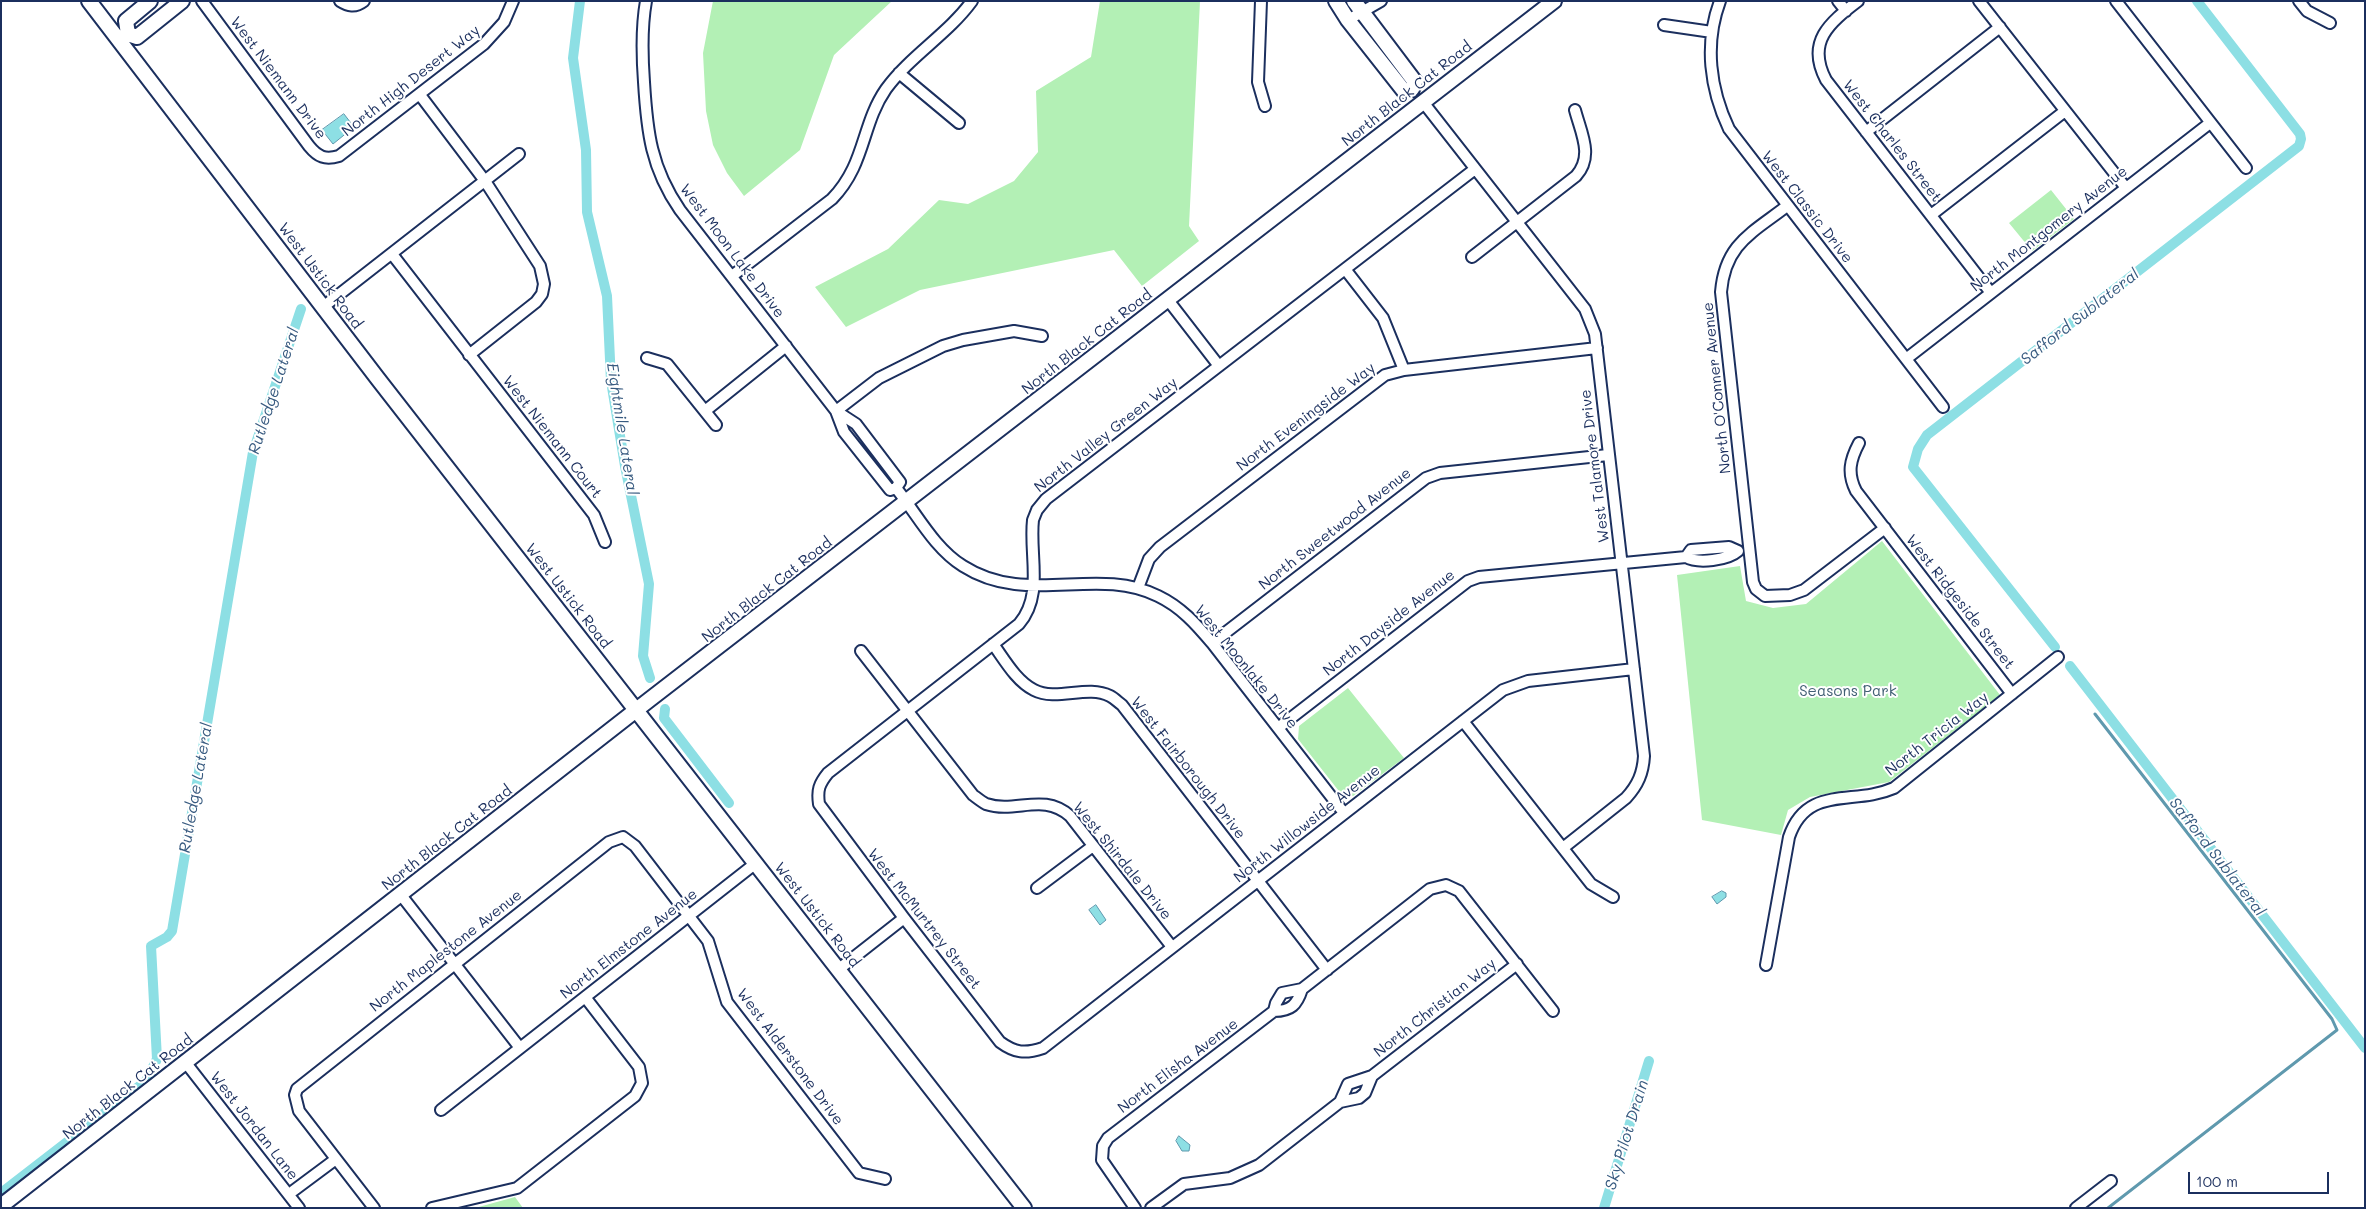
<!DOCTYPE html>
<style>
body{margin:0}
#map{position:relative;width:2366px;height:1209px;overflow:hidden;background:#fff;font-family:Mali,sans-serif}
canvas{display:block}
.frame{position:absolute;inset:0;border:2px solid #1b2f5e;pointer-events:none}
.scale{position:absolute;left:2188px;top:1172px;width:141px;height:22px;box-sizing:border-box;border:2px solid #1b2f5e;border-top:0;padding-left:6px;font-size:15px;line-height:18px;white-space:nowrap;color:#1b2f5e;-webkit-text-stroke:4px #fff;paint-order:stroke}
</style>
<div id="map">
<canvas width="2366" height="1209"></canvas>
<div class="frame"></div>
<div class="scale">100 m</div>
</div>
<script>
const context = document.querySelector('canvas').getContext('2d');
context.lineJoin = 'round';
function fill(path, color) { context.fillStyle = color; context.fill(path, 'evenodd'); }
function trace(path, color, width, dash) { context.strokeStyle = color; context.lineWidth = width; context.lineCap = dash ? 'butt' : 'round'; context.setLineDash(dash || []); context.stroke(path); }
function drawText(font, color, halo, rows, align = 'center') {
  context.font = font + ' Mali,sans-serif'; context.lineWidth = 4; context.setLineDash([]); context.textBaseline = 'middle'; context.strokeStyle = halo; context.fillStyle = color; for (const [text, x, y, turn = 0] of rows) {
    context.save(); context.translate(x, y); context.rotate((+turn || 0) * Math.PI / 180); context.textAlign = isNaN(turn) ? turn : align; if (halo) context.strokeText(text, 0, 0); context.fillText(text, 0, 0); context.restore();
  }
}
const green = new Path2D(`
 M713,1H892L834,55L800,150L744,196L727,173L713,145L706,111L703,53Z
 M1100,1H1200L1189,226L1199,241L1142,286L1114,250L920,290L846,327L815,287L888,249L939,200L968,204L1014,181L1038,152L1036,91L1091,57Z
 M2051,190L2074,219L2032,251L2009,223Z
 M1882,541L2000,695L1889,782L1810,797L1788,810L1781,835L1702,820L1677,575L1740,566L1746,601L1773,608L1806,604Z
 M1348,688L1404,758L1353,796L1342,795L1298,739L1299,726Z
 M515,1197L523,1208H475Z`);
const water = new Path2D(`
 M344,114L354,127L333,144L322,130Z
 M1722,891L1726,893V897L1717,904L1712,897Z
 M1096,905L1106,920L1100,925L1089,910Z
 M1179,1136L1190,1145L1189,1151H1182L1176,1141Z`);
const stream = new Path2D(`
 M2095,714L2332,1019L2337,1030L2108,1208`);
const canal = new Path2D(`
 M580,1L573,58L586,150L587,212L607,296L611,381L625,466L649,584L643,656L650,678
 M2055,647L1913,467L1918,449L1927,435L2299,146L2301,139L2300,134L2197,1
 M2070,666L2365,1048
 M665,709L664,718L729,803
 M1,1193L146,1081L157,1059L151,946L167,937L172,931L253,452L301,309
 M1604,1208L1649,1061`);
const street = new Path2D(`
 M202,1L309,146C318,157 325,160 339,156L484,44L504,22L513,1
 M340,1C348,6 355,8 364,1
 M646,1C641,29 642,55 644,82C647,132 651,168 680,210L836,411L844,432L890,490L896,488L900,482L856,424L836,411
 M1261,1L1258,82L1265,106
 M1720,1C1704,44 1710,89 1729,129L1943,407
 M1838,1L1846,11
 M1858,1C1829,23 1806,42 1826,80L1991,293
 M1979,1L2126,188
 M2116,1L2246,168
 M2299,1L2307,11L2330,23
 M1348,20L1381,1
 M1664,25L1712,32
 M899,73L959,123
 M420,95L485,181L540,266L544,284L542,294L536,302L469,355
 M1423,102L1585,309L1595,334L1644,756C1643,773 1638,785 1626,798L1563,848
 M1866,132L2000,27
 M1475,169L1046,499L1037,510L1033,520C1029,555 1044,595 1019,624L828,773C819,784 817,790 819,804L904,918L1000,1042C1015,1053 1025,1054 1043,1048L1503,690L1528,681L1634,669
 M1787,206C1752,233 1725,244 1721,292L1753,582L1756,589L1765,596L1790,595L1804,590L1885,528
 M1931,215L2065,111
 M392,254L594,515L605,542
 M1472,257L1576,176C1594,156 1581,133 1575,110
 M1345,269L1383,318L1404,370
 M732,276L832,199C866,164 861,125 886,89C910,56 948,34 972,1
 M1168,300L1219,366
 M323,307L519,154
 M647,358L667,364L716,425
 M1906,359L2210,123
 M705,411L786,346
 M836,411L879,378L943,346L963,340L1014,331L1042,336
 M1859,443C1850,460 1847,473 1856,491L2012,694
 M896,488C917,514 934,548 963,566C1027,607 1096,565 1158,596C1181,607 1196,624 1212,643L1344,813
 M1138,588L1149,559L1160,547L1385,375L1404,370L1597,348
 M1212,643L1426,478L1440,473L1608,455
 M993,644C1004,659 1016,681 1034,690C1057,702 1087,684 1110,696C1114,698 1118,702 1122,705L1327,970
 M861,651L973,795C977,798 982,802 986,804C1016,814 1043,792 1070,816L1172,947
 M1463,721L1591,884L1613,897
 M1278,728L1468,581L1479,577L1686,557C1698,564 1728,560 1738,551L1729,547L1691,550L1686,557
 M1037,888L1093,846
 M401,895L520,1048
 M1766,965L1789,837C1807,784 1853,806 1894,788L2058,657
 M839,969L904,918
 M1274,1011L1276,1003L1282,993L1302,989L1430,889L1446,885L1459,891L1553,1011
 M186,1063L299,1208
 M1340,1102L1348,1084L1372,1076L1517,964
 M441,1110L756,863
 M293,1191L336,1159
 M374,1208L299,1111L295,1095L297,1089L609,842L623,837L635,846L708,941L727,1002L859,1173L885,1179
 M432,1208L517,1188L635,1096L642,1083L639,1067L585,997
 M1135,1208L1102,1160L1103,1146L1108,1138L1274,1011C1291,1011 1297,1005 1302,989
 M1151,1208L1184,1184L1230,1178L1259,1165L1340,1102L1359,1098L1365,1093L1372,1076
 M2076,1208L2111,1181`);
const secondary = new Path2D(`
 M89,1L378,379L1024,1208
 M1336,1L1348,20L1404,91L1412,89L1415,82L1354,1
 M128,34L137,37L182,1
 M128,34L126,21L150,1
 M1,1206L649,700L1554,1`);
const streetNames = [
 ["West Niemann Drive",278,78,53],
 ["North High Desert Way",411,81,-38],
 ["North Black Cat Road",1407,94,-38],
 ["West Charles Street",1892,141,52],
 ["West Classic Drive",1807,207,52],
 ["North Montgomery Avenue",2049,229,-38],
 ["West Moon Lake Drive",732,251,53],
 ["West Ustick Road",320,276,53],
 ["North Black Cat Road",1087,342,-38],
 ["North O'Conner Avenue",1717,388,-96],
 ["North Eveningside Way",1306,417,-37],
 ["North Valley Green Way",1106,435,-38],
 ["West Niemann Court",552,437,52],
 ["West Talamore Drive",1595,466,-97],
 ["North Sweetwood Avenue",1335,529,-38],
 ["North Black Cat Road",767,590,-38],
 ["West Ustick Road",568,596,52],
 ["West Ridgeside Street",1960,602,52],
 ["North Dayside Avenue",1389,623,-38],
 ["West Moonlake Drive",1246,667,51],
 ["North Tricia Way",1937,734,-38],
 ["West Fairborough Drive",1188,768,52],
 ["North Willowside Avenue",1307,824,-38],
 ["North Black Cat Road",447,838,-38],
 ["West Shirdale Drive",1122,861,51],
 ["West Ustick Road",817,915,52],
 ["West McMurtrey Street",924,919,52],
 ["North Elmstone Avenue",629,944,-38],
 ["North Maplestone Avenue",446,951,-38],
 ["North Christian Way",1435,1008,-38],
 ["West Alderstone Drive",790,1057,53],
 ["North Elisha Avenue",1178,1066,-37],
 ["North Black Cat Road",128,1087,-38],
 ["West Jordan Lane",254,1126,52]
];
const parkNames = [
 ["Seasons Park",1848,691]
];
const waterNames = [
 ["Safford Sublateral",2080,317,-38],
 ["Rutledge Lateral",274,391,-72],
 ["Eightmile Lateral",622,429,81],
 ["Rutledge Lateral",196,788,-80],
 ["Safford Sublateral",2217,857,52],
 ["Sky Pilot Drain",1627,1135,-73]
];
fill(green, '#b3f0b5');
fill(water, '#8ddfe4');
trace(water, '#5f99ae', 1);
trace(stream, '#5f99ae', 3);
trace(canal, '#8ddfe4', 10);
trace(street, '#1b2f5e', 14);
trace(secondary, '#1b2f5e', 18);
trace(street, '#fff', 10);
trace(secondary, '#fff', 14);
drawText('15px', '#1b2f5e', '#fff', streetNames);
drawText('15px', '#415f74', '#fff', parkNames);
drawText('italic 16px', '#385b80', '#fff', waterNames);
</script>
